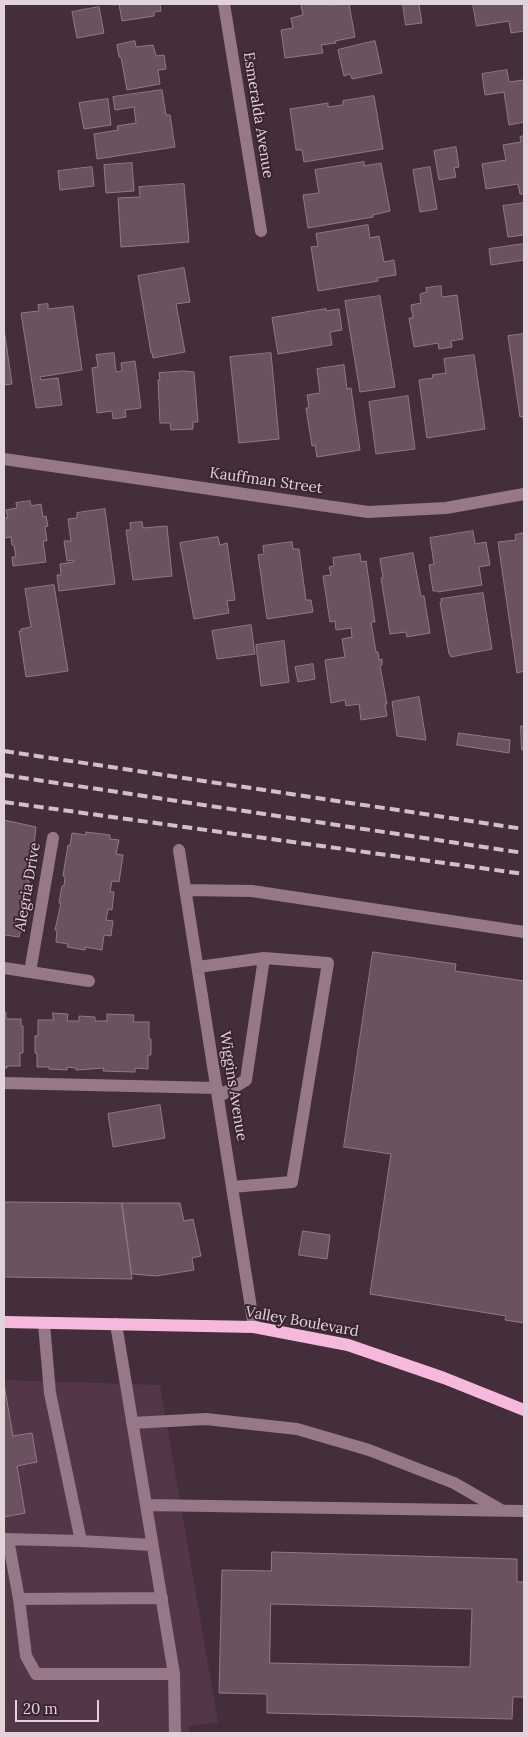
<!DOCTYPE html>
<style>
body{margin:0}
#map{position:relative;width:528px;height:1737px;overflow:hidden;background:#452e3b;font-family:Lora,serif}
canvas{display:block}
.frame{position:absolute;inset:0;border:5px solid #e2d3db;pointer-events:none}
.scale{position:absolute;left:15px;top:1700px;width:84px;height:22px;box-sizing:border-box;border:2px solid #e2d3db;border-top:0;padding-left:6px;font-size:15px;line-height:18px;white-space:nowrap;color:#e2d3db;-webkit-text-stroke:4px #3a2431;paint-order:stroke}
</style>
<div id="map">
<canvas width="528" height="1737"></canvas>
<div class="frame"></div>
<div class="scale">20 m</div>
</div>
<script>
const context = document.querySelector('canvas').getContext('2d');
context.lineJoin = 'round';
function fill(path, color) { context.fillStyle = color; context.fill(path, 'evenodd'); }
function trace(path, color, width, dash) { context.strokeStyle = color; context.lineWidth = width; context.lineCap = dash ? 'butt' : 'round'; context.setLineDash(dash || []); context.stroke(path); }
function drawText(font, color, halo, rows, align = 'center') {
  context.font = font + ' Lora,serif'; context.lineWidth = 4; context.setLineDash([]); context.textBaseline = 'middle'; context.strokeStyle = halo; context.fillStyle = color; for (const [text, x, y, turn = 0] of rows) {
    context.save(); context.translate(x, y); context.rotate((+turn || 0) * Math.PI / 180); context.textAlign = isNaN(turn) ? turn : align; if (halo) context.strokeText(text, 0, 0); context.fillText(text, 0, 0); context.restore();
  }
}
const built = new Path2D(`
 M4,1380L160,1385L218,1722L189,1726V1733H4Z`);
const building = new Path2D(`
 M113,4H160L161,11L154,12V16L122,21L119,4L114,5Z
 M311,4H329L330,5L349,4L355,37L335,41L336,43L321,45L323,53L285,58L281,30L293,28L291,18L303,15L301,5Z
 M403,4H419L422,23L406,25Z
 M473,4H524V31L511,33L509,21L477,26Z
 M99,7L104,33L77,38L72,12Z
 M135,41L136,47L153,45L156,56L164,55L166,69L158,70L160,84L127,90L121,57H119L117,45Z
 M375,41L382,73L352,79L350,74L344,76L338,50Z
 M507,70L509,82L524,80V122L509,125L504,92L485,95L482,74Z
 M162,90L166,115H170L175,147L97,159L94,134L118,130L117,126L136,123L134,107L115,110L113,97Z
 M374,96L383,149L304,162L302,150H296L290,109L328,103V107L343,105V101Z
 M108,99L111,125L84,129L79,103Z
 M524,136V194H520L518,184L486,189L482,164L506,160L503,145L521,142L520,137Z
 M456,147L459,167L454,168L456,177L439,180L434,151Z
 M364,162V166L381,163L390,211L373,215V217L308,228L303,195L319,193L315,170Z
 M132,163L134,191L106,193L104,165Z
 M92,167L94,186L60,190L58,171Z
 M430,167L437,209L420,212L413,170Z
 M184,184L189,242L121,247L118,198L140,197L139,187Z
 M524,203V235L508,237L503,206Z
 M368,225L370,238L379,236L384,262L394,260L396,275L377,278L378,281L318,291L311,247L318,246L316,234Z
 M524,244V260L491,265L489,249Z
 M184,268L190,302L176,304L185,352L153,358L152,353H151L138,276Z
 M441,286L442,297L457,295L463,339L451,341L452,347L439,349L438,343L414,347L409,318H413L411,305L421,303L420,294L427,292L426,288Z
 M380,296L395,387L360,392L345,301Z
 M48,304V309L73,306L82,370L40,377L41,380L58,378L62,405L36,408L21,313L39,311L38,305Z
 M326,309V311L339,309L342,330L330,332L332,345L278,354L272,318Z
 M4,329L12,384L4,385Z
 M524,334V428L523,416L520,417L508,336Z
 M114,353L116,372L122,371L121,363L135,361L141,408L125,410L126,417L113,419L112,411L97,413L92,368L98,367L96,355Z
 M271,353L279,439L239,443L230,357Z
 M474,355L485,429L427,438L419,380L433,378L432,375L446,373L444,359Z
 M344,365L347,389L351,388L360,450L317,457L315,445L312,446L306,408H309L307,395L320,393L317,369Z
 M184,371L194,372L198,422H193V429L171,430L170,423H160L158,380H160L159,373Z
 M408,396L415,449L376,454L369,402Z
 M30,501L31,506L41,504L43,517L46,516L48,526L45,527L47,541H43L46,562L13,566L12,557H16L14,545H12L11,537L4,538V518H8L6,510L17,508L16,503Z
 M105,509L115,584L59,591L57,575H61L60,564L74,562V560L67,561L64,541H71L68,519L77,518V513Z
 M142,522L143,528L167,526L172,576L133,580L126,530H131L130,523Z
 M473,531L475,544L486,542L490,565L479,567L482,585L438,592V591H433L429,565L434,564L430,538Z
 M524,533V671L517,673L498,542L516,540L515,535Z
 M218,537L220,545L227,543L235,600L227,601L229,613L194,619L180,543Z
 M292,542L293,549H299L306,600H311L313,612L267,619L258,555L264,554L263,546Z
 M413,553L421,596H424L430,633L407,637L406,632L390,634L381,578H383L380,559Z
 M360,554L361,562L366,561L375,622H371L376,652H378L379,660L382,659V665L380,666L387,704H385L387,716L361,720L359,704L346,706L345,700L331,703L325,660L345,657L342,639L352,637L351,628L336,630L335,621L330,622L323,576L331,575L329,567L334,566L333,558Z
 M54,585L68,671L26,677L19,631H22L21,629L31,627L25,589Z
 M483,593L492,649L451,657L450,654H449L440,602L442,601L441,599Z
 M251,625L255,654L217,659L212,631Z
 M284,641L289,682L261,686L256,645Z
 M313,664L315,679L298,682L295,667Z
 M419,697L426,740L397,736L392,702Z
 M521,726H524V750H522Z
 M459,733L510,740L509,753L457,745Z
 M4,820L36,827L31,871H29L27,880L29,881L27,898H25L23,907H26L19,937L5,935L4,938Z
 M86,832L110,835V839L119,840L116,854L123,855L119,882L112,881L110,892H114L112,910L108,909L106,920L113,921L111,936L104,935L102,950L85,947V950L67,947L68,944L56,942L57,930H55L61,903H59L62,886H64L65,877L63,876L68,845L70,846L72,833L86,835Z
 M373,952L456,964L455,971L524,981V1323L505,1320L506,1316L370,1294L391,1154L344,1147Z
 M4,1012H6V1019H21V1026H23V1053H20V1066H7V1068H4Z
 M53,1013L68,1014L67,1021H79V1016L95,1017V1021H107V1014L134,1015L133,1022H149V1039H151V1055H148V1069L135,1068V1072L103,1071L104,1068L76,1070V1068L67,1067V1070L49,1069V1067H37V1053H35V1036H38V1020H53Z
 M160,1105L165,1138L113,1147L108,1114Z
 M4,1202L122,1203L132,1279L4,1277Z
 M122,1203H180L184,1221L193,1219L201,1256L192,1258L194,1270L156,1276L132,1274Z
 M303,1231L330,1235L327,1259L299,1255Z
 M4,1384L13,1436L32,1433L37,1462L17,1466L25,1513L4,1517Z
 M272,1552L517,1559V1582H524V1697H513L512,1719L267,1713V1694L219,1693L222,1570L271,1571ZM271,1604L472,1609L470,1667L270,1663Z`);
const minor = new Path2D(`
 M224,4L261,231
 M4,459L368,512L446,508L524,494
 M179,850L254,1327
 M186,890L252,891L524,932
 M198,967L264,958L328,963L292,1182L232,1187
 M4,968L89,981
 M30,972L53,838
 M4,1083L217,1088
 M218,1097L246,1080L264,958
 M44,1324L50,1393L81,1541
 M116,1324L174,1674L175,1733
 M132,1423L206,1419L297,1429L369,1450L454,1483L501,1510
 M146,1505L524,1511
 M4,1539L81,1541L152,1545
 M8,1539L19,1599L26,1656L36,1674H174
 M19,1599L162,1598`);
const major = new Path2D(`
 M4,1322L254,1327L348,1345L444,1378L524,1410`);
const rail = new Path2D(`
 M4,751L524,829
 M4,775L524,853
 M4,802L524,874`);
const streetNames = [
 ["Esmeralda Avenue",258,115,81],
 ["Kauffman Street",266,481,8],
 ["Alegria Drive",28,887,-80],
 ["Wiggins Avenue",233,1086,81],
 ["Valley Boulevard",302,1322,10]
];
fill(built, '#533647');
fill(building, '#6b5260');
trace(building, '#937887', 1);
trace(minor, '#967889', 12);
trace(major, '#f6b9dc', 12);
trace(rail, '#d0c0c8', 4, [10, 5]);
drawText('15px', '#e2d3db', '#3a2431', streetNames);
</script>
